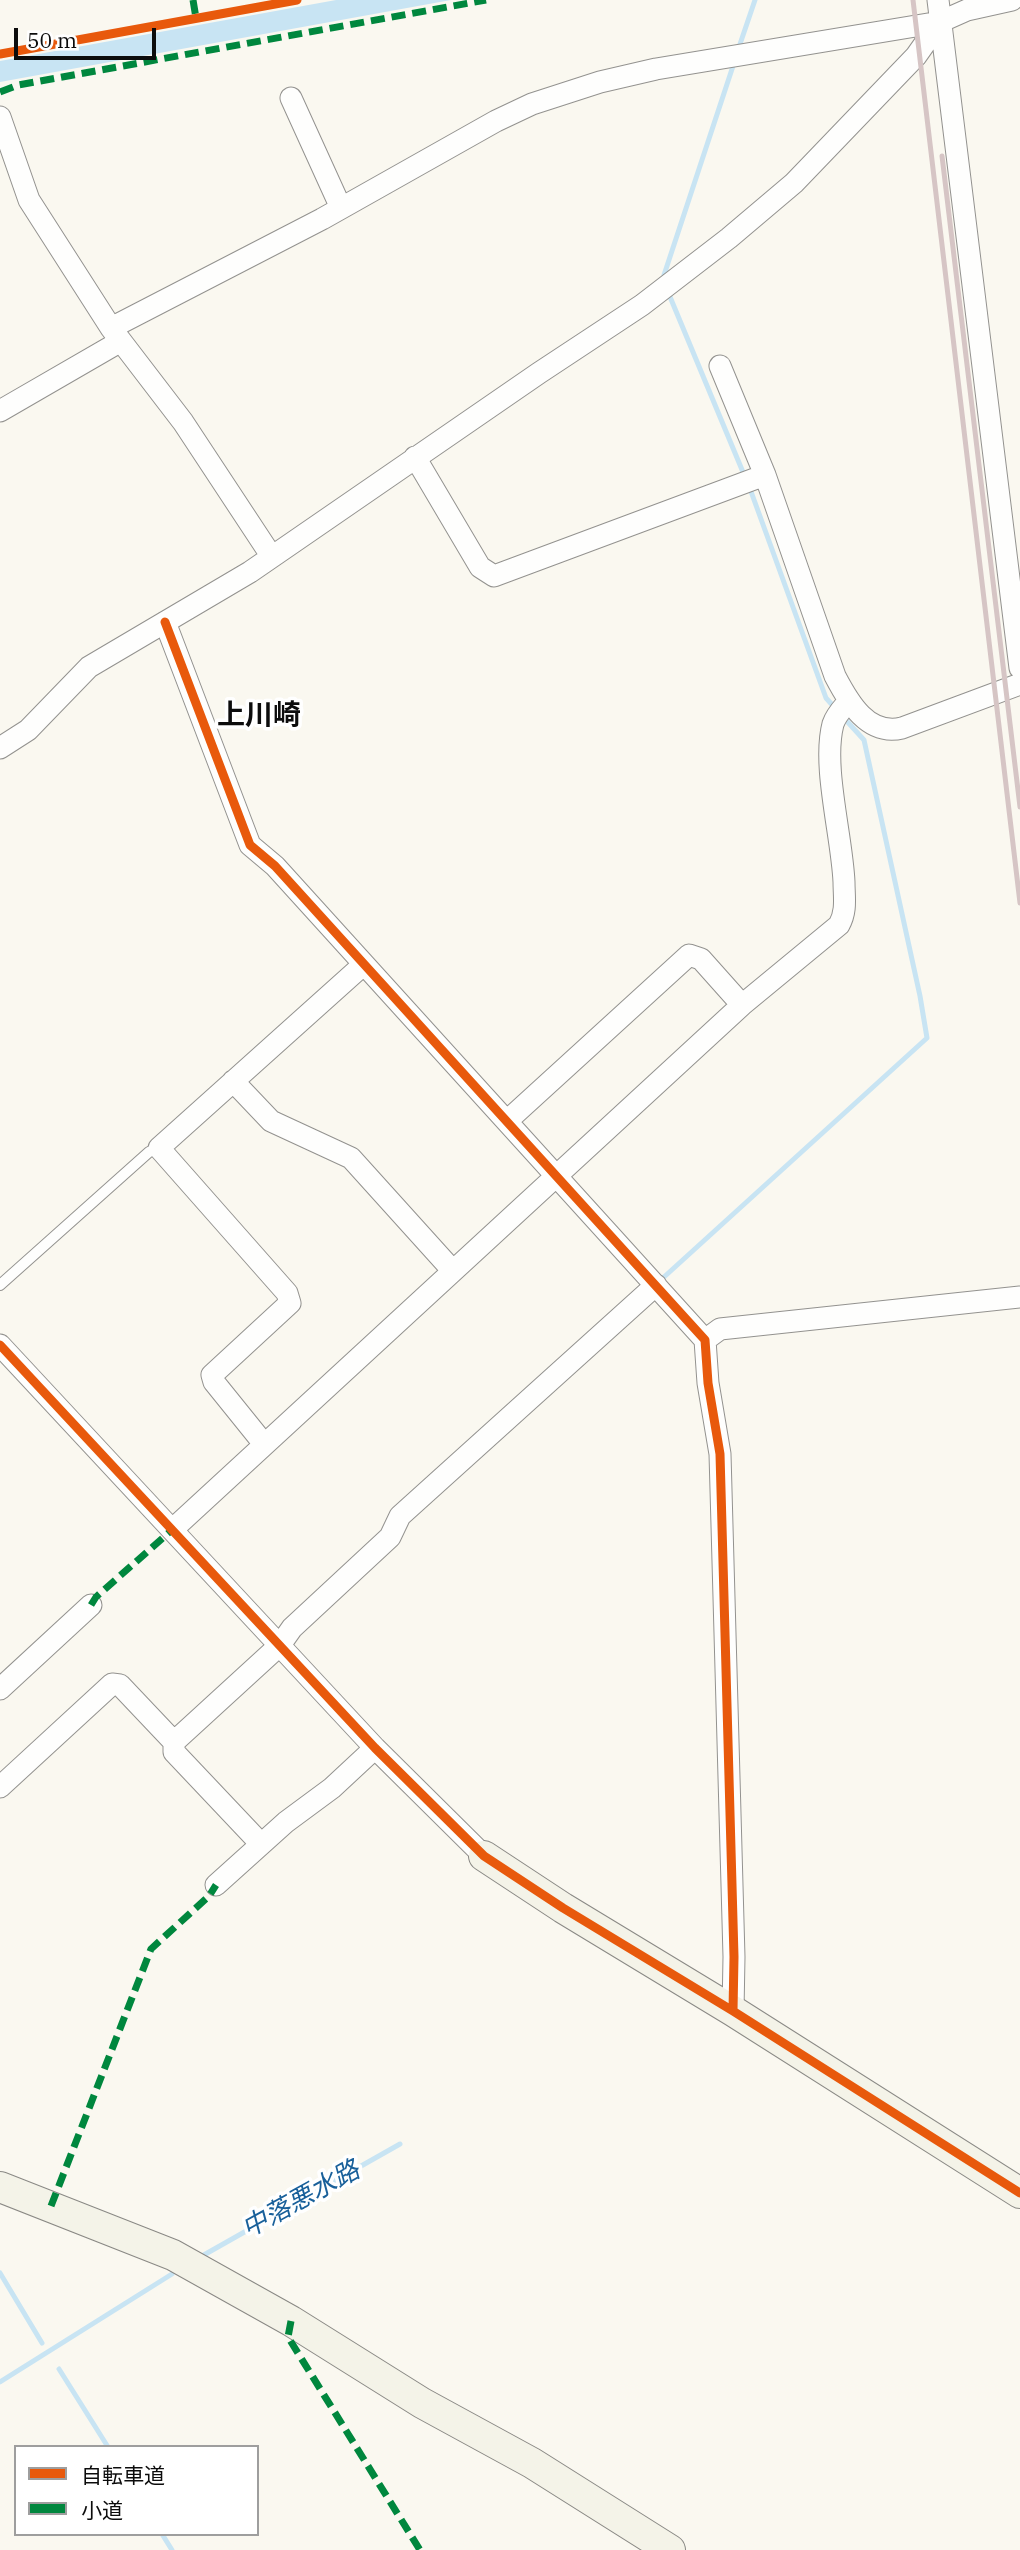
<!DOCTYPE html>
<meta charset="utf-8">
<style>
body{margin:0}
#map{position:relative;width:1020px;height:2550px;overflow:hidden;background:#faf8f0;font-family:"IBM Plex Serif","Noto Sans JP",serif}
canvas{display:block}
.legend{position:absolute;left:14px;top:2445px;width:245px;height:91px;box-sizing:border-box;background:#fff;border:2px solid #9e9e9e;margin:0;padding:9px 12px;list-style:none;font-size:21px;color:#0c0c0c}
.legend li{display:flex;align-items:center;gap:14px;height:35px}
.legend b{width:35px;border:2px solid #9e9e9e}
.scale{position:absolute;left:14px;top:28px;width:142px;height:32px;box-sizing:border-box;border:4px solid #0c0c0c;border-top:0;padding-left:9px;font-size:21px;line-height:24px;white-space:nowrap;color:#0c0c0c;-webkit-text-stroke:5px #fff;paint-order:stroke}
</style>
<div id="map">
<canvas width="1020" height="2550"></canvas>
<ul class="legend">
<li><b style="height:9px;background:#e8590c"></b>自転車道</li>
<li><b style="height:9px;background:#00873e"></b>小道</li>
</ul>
<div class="scale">50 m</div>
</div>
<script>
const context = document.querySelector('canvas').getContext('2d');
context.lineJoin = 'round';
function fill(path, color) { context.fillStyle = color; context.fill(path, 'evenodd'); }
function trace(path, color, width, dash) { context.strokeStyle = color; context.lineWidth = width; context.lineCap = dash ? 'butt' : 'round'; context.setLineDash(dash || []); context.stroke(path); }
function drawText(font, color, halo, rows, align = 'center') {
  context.font = font + ' "IBM Plex Serif","Noto Sans JP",serif'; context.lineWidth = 7; context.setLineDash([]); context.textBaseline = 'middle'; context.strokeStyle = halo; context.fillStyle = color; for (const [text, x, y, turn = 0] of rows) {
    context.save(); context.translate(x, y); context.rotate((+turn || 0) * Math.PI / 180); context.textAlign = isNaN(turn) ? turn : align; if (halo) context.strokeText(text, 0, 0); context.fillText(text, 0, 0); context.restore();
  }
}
const water = new Path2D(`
 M336,0H451L0,82V61Z`);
const stream = new Path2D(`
 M738,50L755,0
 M665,279L664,275L734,63
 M668,292L745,477
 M749,486L826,698L835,708
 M664,1277L927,1038L920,996L864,740L844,718
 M202,2256L400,2144
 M0,2273L42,2343
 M59,2369L108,2447
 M0,2382L172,2274
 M162,2534L172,2550`);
const lane = new Path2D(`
 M0,1285L149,1152L159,1148`);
const street = new Path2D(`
 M938,0L1020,668
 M291,98L341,208
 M0,117L29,200L111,328L183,422L272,557
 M111,328L322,219L496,121L532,104L600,82L656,69L940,22L967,10L1012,0
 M720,366L765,475
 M0,411L121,341
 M415,457L480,567L494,576L765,475L835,676C849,703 868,736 902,728L1020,684
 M165,622L250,845L275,866L705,1340L708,1383L720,1454L734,1957L733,2011
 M0,748L28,730L89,667L250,572L539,373L642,305L729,238L794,183L916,56L940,22
 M233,1081L271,1121L351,1158L453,1271
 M507,1121L689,955L701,959L742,1005
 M705,1340L720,1329L1020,1297
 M0,1345L375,1748L484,1856
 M264,1444L214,1382L212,1375L290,1303L287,1293L159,1148L363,965
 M173,1529L742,1005L839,925C847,911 844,897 844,882C842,836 822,766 833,724C836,715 842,709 848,702
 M0,1689L91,1605
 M0,1787L112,1684L120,1685L174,1742
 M261,1844L174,1752V1742L280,1645L292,1628L390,1537L400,1516L656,1285
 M216,1885L286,1822L332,1788L375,1748`);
const secondary = new Path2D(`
 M484,1856L563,1908L733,2011L1020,2193
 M0,2187L173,2255L291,2321L422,2403L532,2463L670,2550`);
const rail = new Path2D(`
 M913,0L1020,903
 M942,156L1020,807`);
const quiet = new Path2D(`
 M193,0L196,18
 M0,92L18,85L486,0
 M91,1605L96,1597L173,1529
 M51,2206L151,1949L209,1896L216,1885
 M291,2321L288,2337L420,2550`);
const cycleway = new Path2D(`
 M0,54L297,0
 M165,622L250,845L275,866L705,1340L708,1383L720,1454L734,1957L733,2011
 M0,1345L375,1748L484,1856L563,1908L733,2011L1020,2193`);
const waterNames = [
 ["中落悪水路",301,2200,-29]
];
const quarterNames = [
 ["上川崎",259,716]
];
fill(water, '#c8e4f3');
trace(stream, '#c8e4f3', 5);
trace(lane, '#93928f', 12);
trace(street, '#93928f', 23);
trace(secondary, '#8a8985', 32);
trace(lane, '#fefefd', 10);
trace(street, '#fefefd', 21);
trace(secondary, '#f4f3e8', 30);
trace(rail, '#d6c5c5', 5);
trace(quiet, '#00873e', 7, [14, 7]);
trace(cycleway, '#e8590c', 9);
drawText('italic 26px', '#19609a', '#fff', waterNames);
drawText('bold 28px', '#0c0c0c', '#fff', quarterNames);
</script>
